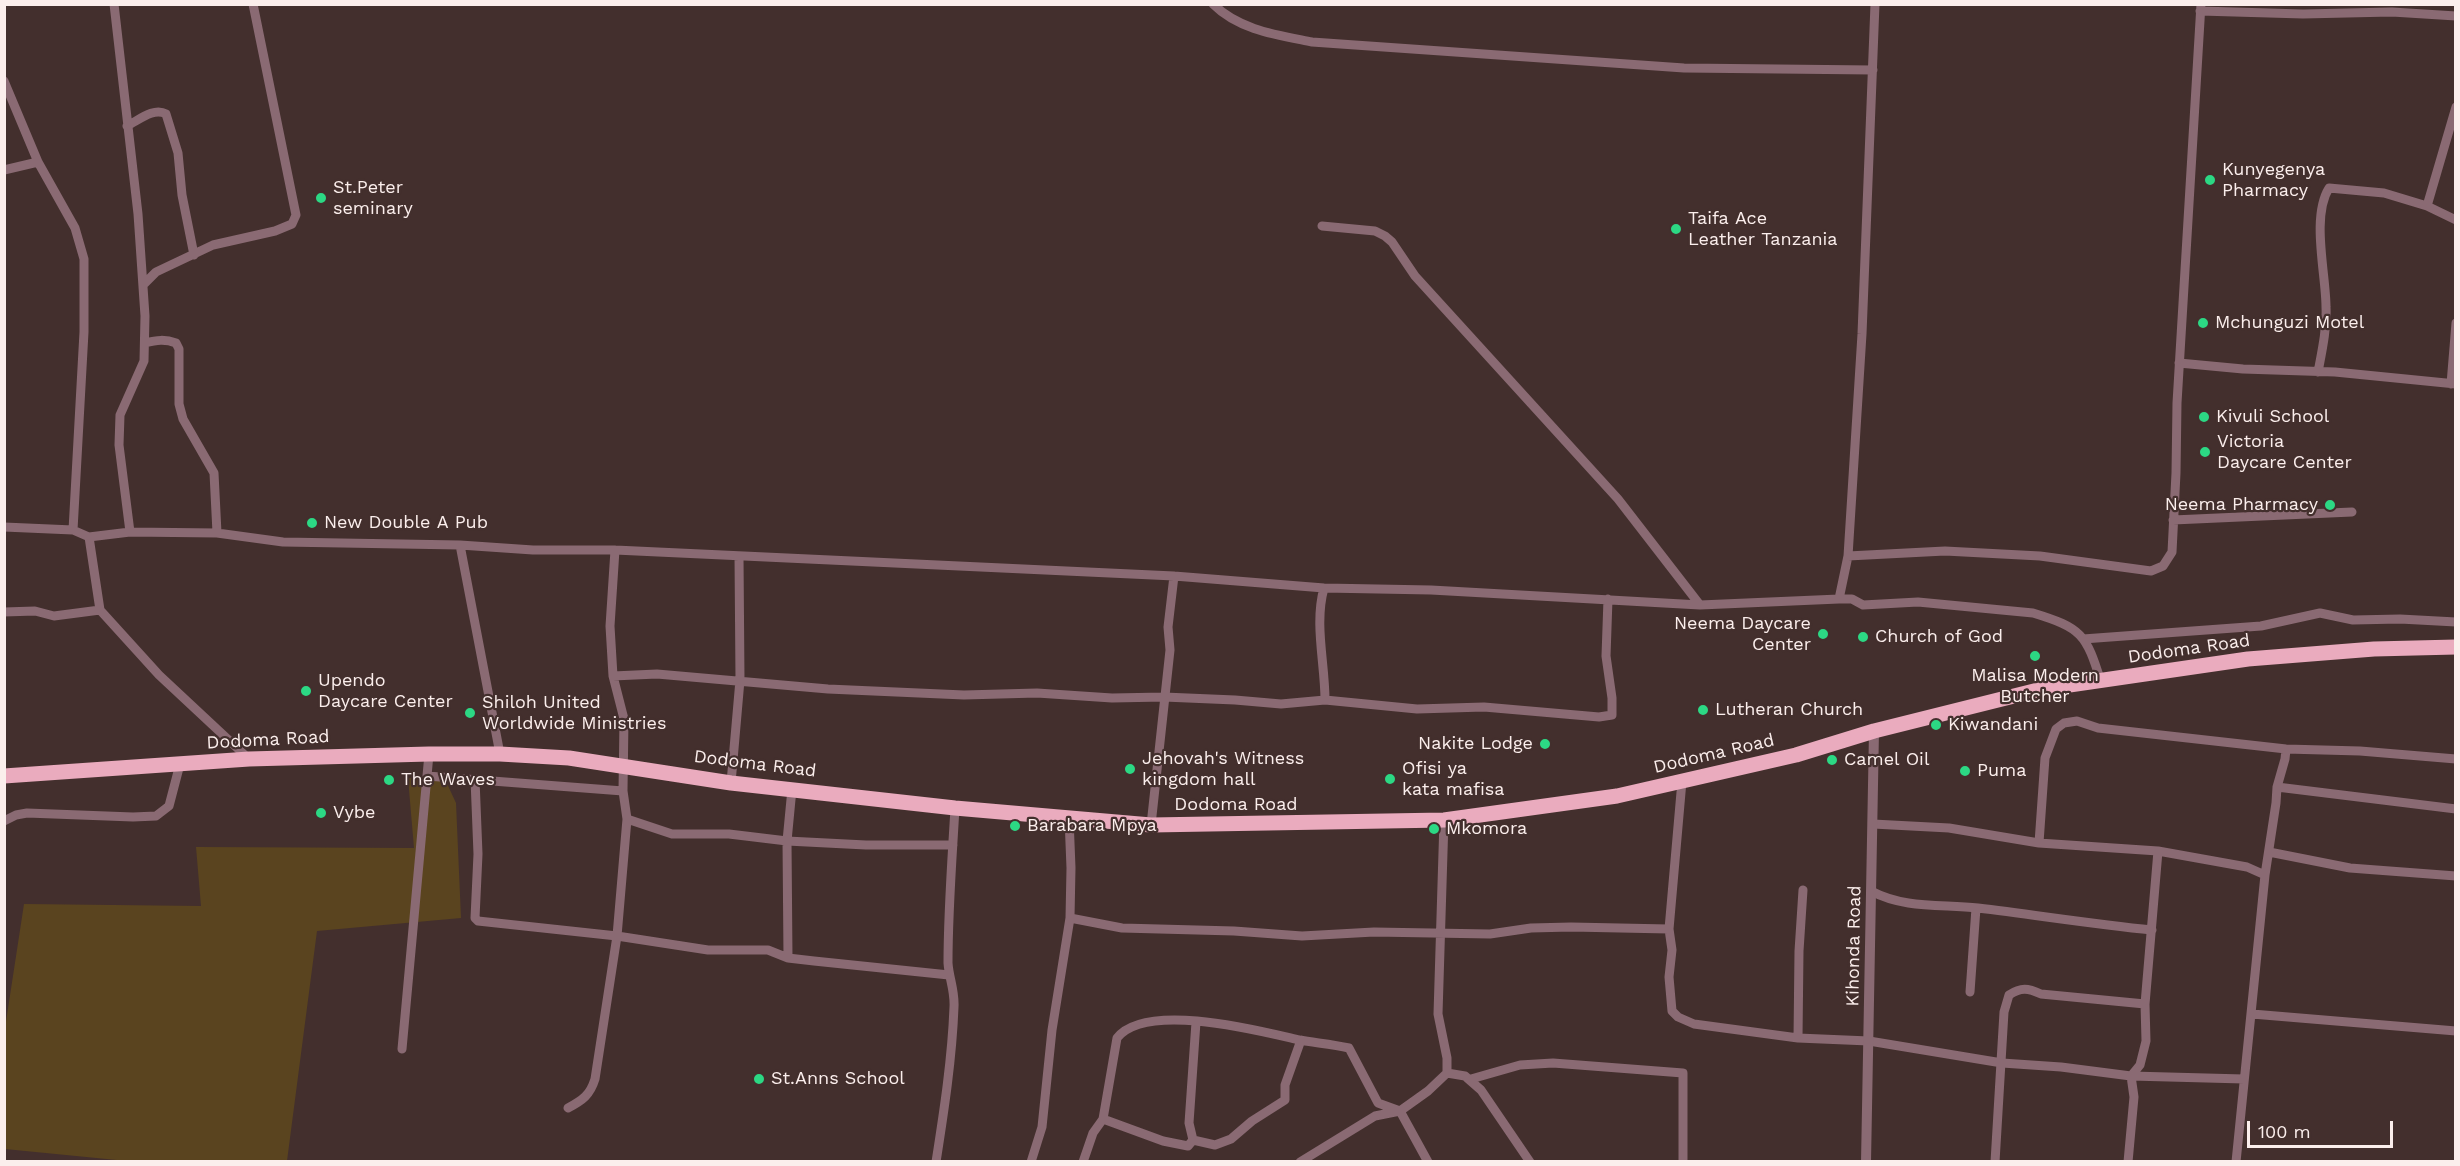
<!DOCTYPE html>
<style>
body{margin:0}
#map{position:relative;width:2460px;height:1166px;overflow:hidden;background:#432f2d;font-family:"Work Sans",sans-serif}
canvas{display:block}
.frame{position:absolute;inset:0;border:6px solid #fbeeec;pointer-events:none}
.scale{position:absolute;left:2247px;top:1121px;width:146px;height:27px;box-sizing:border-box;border:3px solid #fbeeec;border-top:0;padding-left:8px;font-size:18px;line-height:21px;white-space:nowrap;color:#fbeeec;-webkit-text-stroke:4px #432f2d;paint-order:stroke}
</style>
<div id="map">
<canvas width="2460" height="1166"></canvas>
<div class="frame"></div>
<div class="scale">100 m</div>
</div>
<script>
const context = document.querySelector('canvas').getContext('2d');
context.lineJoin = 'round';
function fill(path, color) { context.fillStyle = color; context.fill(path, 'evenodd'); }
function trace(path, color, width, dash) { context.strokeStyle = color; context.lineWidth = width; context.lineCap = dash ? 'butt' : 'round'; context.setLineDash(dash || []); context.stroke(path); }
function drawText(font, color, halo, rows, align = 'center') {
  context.font = font + ' "Work Sans",sans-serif'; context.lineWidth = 4.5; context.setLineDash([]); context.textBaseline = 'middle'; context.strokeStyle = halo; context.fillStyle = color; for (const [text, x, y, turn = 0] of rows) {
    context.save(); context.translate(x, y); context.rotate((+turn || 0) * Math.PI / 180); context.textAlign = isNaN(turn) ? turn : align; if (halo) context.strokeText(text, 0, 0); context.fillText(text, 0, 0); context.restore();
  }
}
const green = new Path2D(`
 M444,777L456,803L461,918L317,931L287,1161L137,1162L5,1149V1028L24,904L201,906L196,847L414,848L408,778Z`);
const minor = new Path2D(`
 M114,4L138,214L145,316L144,361L120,415L119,445L130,532
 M1213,4C1239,30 1277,35 1312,42L1684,68L1873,70
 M1875,4L1862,334L1848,556L1839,599H1852L1863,605L1918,602L2033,613C2082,628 2086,634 2101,682
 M2200,11L2303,14L2392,12L2456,16
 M4,81L38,162L75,228L84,259V332L73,530
 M2456,107L2427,206L2456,220
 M127,126C139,120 154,107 166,114L178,153L182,195L194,255
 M4,170L38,162
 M1322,226L1375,231L1385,236L1392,242L1415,276L1618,499L1700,605
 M143,285L156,272L213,245L275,231L292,224L296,215L253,4
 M145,343C157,340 165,339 176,343L179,349V404L183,419L214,473L217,533
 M2179,363L2243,369L2335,372L2456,384
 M2318,372C2322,351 2327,328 2326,307C2326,274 2311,217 2329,188L2384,193L2427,206
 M2451,384L2456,323
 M2173,520L2352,512
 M4,527L73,530L89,537L130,532L217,533L283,542L460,545L533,550H615L1174,576L1324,588L1431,590L1700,605L1839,599
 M89,537L100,610L159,675L249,759
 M460,545L500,754
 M1848,556L1945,551L2040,556L2151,571L2163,566L2172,552L2176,473L2177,403L2201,4
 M1324,588C1314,624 1325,663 1325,700
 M4,612L35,611L54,616L100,610
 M2083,639L2261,626L2320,613L2353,620L2400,619L2456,622
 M613,676L657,674L828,689L964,695L1037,693L1112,698L1164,697L1235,700L1281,704L1325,700L1417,709L1484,707L1599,717L1612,715V698L1606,656L1608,599
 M427,776L623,791
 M475,779L478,854L475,918L478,921L617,936L708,950H768L788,958L814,961L949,975
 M1682,781L1669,929L1672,950L1669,977L1672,1011L1678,1017L1694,1024L1798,1038L1869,1041L2002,1063L2061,1067L2131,1076L2244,1079
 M731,783L740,680L739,556
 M2277,787L2456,809
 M627,819L672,834H729L787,841L866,845H953
 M4,821L16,815L27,813L133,817L156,816L169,806L180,764
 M1873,824L1949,828L2039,843L2158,851L2247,867L2265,875
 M1151,825L1170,650L1168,627L1174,576
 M2039,843L2045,758L2056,729L2064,723L2077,721L2098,728L2286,749L2360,751L2456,759
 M2269,852L2350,868L2456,876
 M1871,891C1905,909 1941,904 1978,908C2036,915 2093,924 2152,930
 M1070,918L1122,928L1234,931L1302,936L1374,932L1490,934L1531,928L1571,927L1669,929
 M788,958L787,841L792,789
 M1970,992L1976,908
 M2252,1014L2456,1031
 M1798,1038L1799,951L1803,890
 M402,1049L429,754
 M1447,1073L1465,1076L1481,1090L1530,1162
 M1471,1079L1520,1065L1553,1063L1683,1073V1162
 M568,1108C583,1100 590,1095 595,1079L617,936L627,819L623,791L624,719L613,676L610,626L615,550
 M1103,1119L1163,1141L1188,1146L1193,1140L1215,1145L1231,1139L1252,1121L1285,1100V1085L1301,1040
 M1193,1140L1189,1123L1196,1022
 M936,1162C944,1111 952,1059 954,1007C955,991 949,978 948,963C948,911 952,860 955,808
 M1031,1162L1042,1127L1052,1030L1070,918L1071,868L1069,818
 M1083,1162L1093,1133L1103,1119L1117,1038C1146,1001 1260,1031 1299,1040C1316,1043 1332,1044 1349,1048L1378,1103L1400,1111L1428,1162
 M1300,1162L1375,1116L1400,1111L1428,1091L1447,1073V1058L1438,1014L1444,820
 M1995,1162L2004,1012L2009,995C2021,987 2028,988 2041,994L2145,1004
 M2128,1162L2134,1097L2131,1076L2140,1065L2146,1041L2145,1004L2158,851
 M2236,1162L2265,875L2276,803L2277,787L2285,759L2286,749`);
const tertiary = new Path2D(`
 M1866,1162L1874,731`);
const trunk = new Path2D(`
 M4,776L249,759L429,754H500L569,758L731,783L955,808L1151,825L1444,820L1617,796L1796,755L1874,731L2042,689L2248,659L2374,649L2456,647`);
const markers = [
 [2210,180,6,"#2cd884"],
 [321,198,6,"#2cd884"],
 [1676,229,6,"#2cd884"],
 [2203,323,6,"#2cd884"],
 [2204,417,6,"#2cd884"],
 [2205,452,6,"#2cd884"],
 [2330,505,6,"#2cd884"],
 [312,523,6,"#2cd884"],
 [1823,634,6,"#2cd884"],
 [1863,637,6,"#2cd884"],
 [2035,656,6,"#2cd884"],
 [306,691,6,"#2cd884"],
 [1703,710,6,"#2cd884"],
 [470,713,6,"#2cd884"],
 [1936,725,6,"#2cd884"],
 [1545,744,6,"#2cd884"],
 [1832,760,6,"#2cd884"],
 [1130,769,6,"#2cd884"],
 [1965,771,6,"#2cd884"],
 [1390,779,6,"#2cd884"],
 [389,780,6,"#2cd884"],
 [321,813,6,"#2cd884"],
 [1015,826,6,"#2cd884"],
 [1434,829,6,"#2cd884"],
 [759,1079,6,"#2cd884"]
];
const poiNames = [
 ["Kunyegenya",2222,170],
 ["Pharmacy",2222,191],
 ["St.Peter",333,188],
 ["seminary",333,209],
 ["Taifa Ace",1688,219],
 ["Leather Tanzania",1688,240],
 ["Mchunguzi Motel",2215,323],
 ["Kivuli School",2216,417],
 ["Victoria",2217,442],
 ["Daycare Center",2217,463],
 ["Neema Pharmacy",2318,505,"right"],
 ["New Double A Pub",324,523],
 ["Neema Daycare",1811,624,"right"],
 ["Center",1811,645,"right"],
 ["Church of God",1875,637],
 ["Malisa Modern",2035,676,"center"],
 ["Butcher",2035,697,"center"],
 ["Upendo",318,681],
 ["Daycare Center",318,702],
 ["Shiloh United",482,703],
 ["Worldwide Ministries",482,724],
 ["Lutheran Church",1715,710],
 ["Kiwandani",1948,725],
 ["Nakite Lodge",1533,744,"right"],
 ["Jehovah's Witness",1142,759],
 ["kingdom hall",1142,780],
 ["Camel Oil",1844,760],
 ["Ofisi ya",1402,769],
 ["kata mafisa",1402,790],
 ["Puma",1977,771],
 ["The Waves",401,780],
 ["Vybe",333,813],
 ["Barabara Mpya",1027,826],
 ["Mkomora",1446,829],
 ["St.Anns School",771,1079]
];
const streetNames = [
 ["Dodoma Road",2189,649,-8],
 ["Dodoma Road",268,740,-3],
 ["Dodoma Road",1714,754,-13],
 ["Dodoma Road",755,764,7],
 ["Dodoma Road",1236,805],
 ["Kihonda Road",1854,946,-89]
];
fill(green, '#5a441f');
trace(minor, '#8a6a73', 9);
trace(tertiary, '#8a6a73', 10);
trace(trunk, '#eaabbe', 15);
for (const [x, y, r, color] of markers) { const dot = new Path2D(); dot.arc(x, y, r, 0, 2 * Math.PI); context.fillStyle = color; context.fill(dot); trace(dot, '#432f2d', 2); }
drawText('18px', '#fbeeec', '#432f2d', poiNames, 'left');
drawText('18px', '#fbeeec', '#432f2d', streetNames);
</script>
